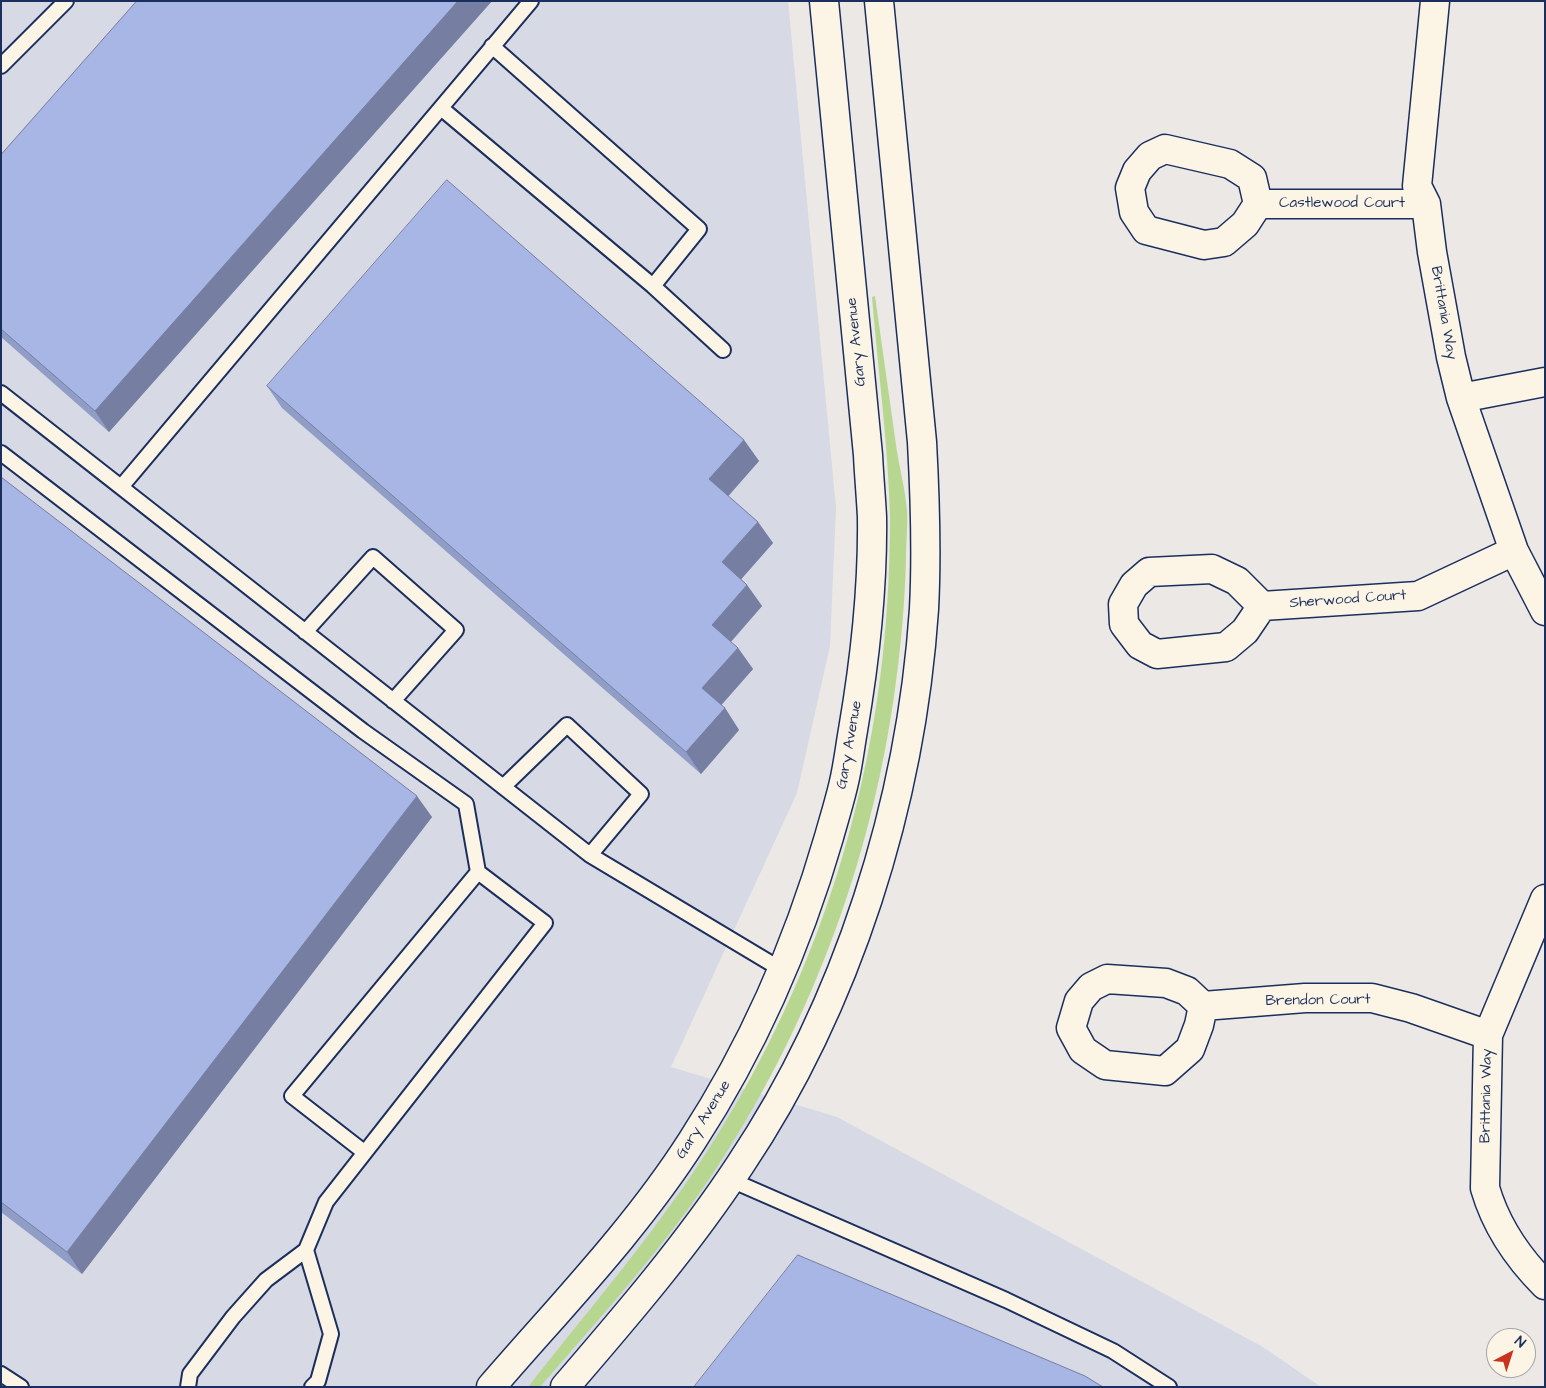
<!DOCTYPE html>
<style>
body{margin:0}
#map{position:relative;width:1546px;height:1388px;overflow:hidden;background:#ebe8e5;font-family:"Architects Daughter",sans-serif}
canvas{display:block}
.frame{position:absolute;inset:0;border:2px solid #1b2f5e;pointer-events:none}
.north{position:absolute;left:1486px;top:1328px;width:50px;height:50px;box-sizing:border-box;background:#fcf5e5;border:1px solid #a2a6af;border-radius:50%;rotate:40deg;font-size:14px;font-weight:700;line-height:20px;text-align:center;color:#1b2f5e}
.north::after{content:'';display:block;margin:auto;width:18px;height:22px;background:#c8321e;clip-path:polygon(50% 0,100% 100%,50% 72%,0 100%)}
</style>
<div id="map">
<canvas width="1546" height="1388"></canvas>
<div class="frame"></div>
<div class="north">N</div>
</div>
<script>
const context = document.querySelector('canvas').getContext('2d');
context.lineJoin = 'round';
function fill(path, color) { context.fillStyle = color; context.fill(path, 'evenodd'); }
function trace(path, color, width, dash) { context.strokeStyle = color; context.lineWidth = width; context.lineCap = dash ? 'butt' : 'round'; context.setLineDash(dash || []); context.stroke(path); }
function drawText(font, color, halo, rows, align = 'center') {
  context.font = font + ' "Architects Daughter",sans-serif'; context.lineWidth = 4; context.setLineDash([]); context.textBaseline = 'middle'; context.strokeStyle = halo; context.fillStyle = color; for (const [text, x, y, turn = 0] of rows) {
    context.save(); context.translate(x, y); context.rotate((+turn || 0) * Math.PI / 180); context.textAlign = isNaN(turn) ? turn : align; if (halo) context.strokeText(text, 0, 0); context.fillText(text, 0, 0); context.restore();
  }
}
const built = new Path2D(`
 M1,1H788L836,508L830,646L797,793L671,1067L837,1117L1263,1347L1321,1387H1Z`);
const green = new Path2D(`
 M875,296C882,346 889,395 896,445C899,466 905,488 907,510C908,525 906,542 906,558C905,601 901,646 895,689C871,864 808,1031 710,1178C660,1252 599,1319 540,1387H528C593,1304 663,1224 718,1134C817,975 875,793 887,606C889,576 890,546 890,517C888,443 878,370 872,297Z`);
const lane = new Path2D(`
 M1,66L66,1
 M441,108L653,286L699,229L492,46
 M653,286L723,350
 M1,393L590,855L782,970
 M1,453L363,731L466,804L478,872
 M121,487L531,1
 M305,632L373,557L456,630L393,701
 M503,787L567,725L641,794L590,855
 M731,1180L1006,1300L1113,1351L1169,1387
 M1,1374L21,1387
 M188,1387L190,1374L233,1317L266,1280L306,1250
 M312,1387L318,1381L331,1334L306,1250L326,1202L545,923L478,872L292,1096L364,1152`);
const street = new Path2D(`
 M1435,1L1417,186L1426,204L1432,252L1451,357L1461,398L1514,551L1545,611
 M1258,204L1252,178L1230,164L1165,149L1150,156L1137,171L1130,188L1134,212L1146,230L1204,245L1224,242L1245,224L1258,204H1426
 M1461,398L1545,382
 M1262,606L1237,581L1212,569L1149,572L1134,585L1123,604L1124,624L1140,645L1157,654L1226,647L1245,631L1262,606L1418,596L1514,551
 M1545,899L1488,1035L1485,1188C1496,1226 1517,1257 1545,1285
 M1203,1006L1187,991L1166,983L1107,979L1091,987L1079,1001L1071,1028L1083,1050L1105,1065L1165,1071L1190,1049L1199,1025L1203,1006L1305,998H1372L1411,1008L1488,1035`);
const secondary = new Path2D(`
 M491,1387C560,1307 635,1230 692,1141C753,1047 798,944 829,837C834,819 840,800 844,782C848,765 850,747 853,730C865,660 873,589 872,517C871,497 869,476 868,455L824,1
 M565,1387C627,1315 688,1244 740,1165C848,1004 911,803 924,609C927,553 925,497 922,442L879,1`);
const wall = new Path2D(`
 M137,1H492L109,432L1,337V155Z
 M267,386L744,440L759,461L728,496L758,522L773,543L741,579L747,585L762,606L731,642L738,648L753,669L721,705L725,708L739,730L701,774L282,408Z
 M1,477L432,817L82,1274L1,1212Z`);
const shadedWall = new Path2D(`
 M458,1H492L109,432L95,411Z
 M744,440L759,461L724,501L709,479Z
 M758,522L773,543L737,584L722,562Z
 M747,585L762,606L727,646L712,625Z
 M738,648L753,669L717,710L702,688Z
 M725,708L739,730L701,774L686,752Z
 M417,796L432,817L82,1274L67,1252Z`);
const building = new Path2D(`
 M137,1H458L95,411L1,329V155Z
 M447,180L744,440L709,479L758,522L722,562L747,585L712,625L738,648L702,688L725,708L686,752L267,386Z
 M1,477L417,796L67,1252L1,1202Z
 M798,1255L1085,1376L1103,1387H694Z`);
const streetNames = [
 ["Castlewood Court",1342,204],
 ["Brittania Way",1443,313,80],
 ["Gary Avenue",857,342,-96],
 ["Sherwood Court",1348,600,-4],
 ["Gary Avenue",850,745,-80],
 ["Brendon Court",1318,1001,-1],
 ["Brittania Way",1487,1096,-89],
 ["Gary Avenue",704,1120,-58]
];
fill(built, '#d7d9e5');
fill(green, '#b7d791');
trace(lane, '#1b2f5e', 18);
trace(street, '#1b2f5e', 31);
trace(secondary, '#1b2f5e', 31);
trace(lane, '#fcf5e5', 14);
trace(street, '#fcf5e5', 28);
trace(secondary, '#fcf5e5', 28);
fill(wall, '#909dc6');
fill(shadedWall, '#767fa1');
fill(building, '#a8b6e6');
trace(building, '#767fa1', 1);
drawText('15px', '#1b2f5e', '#fcf5e5', streetNames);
</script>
